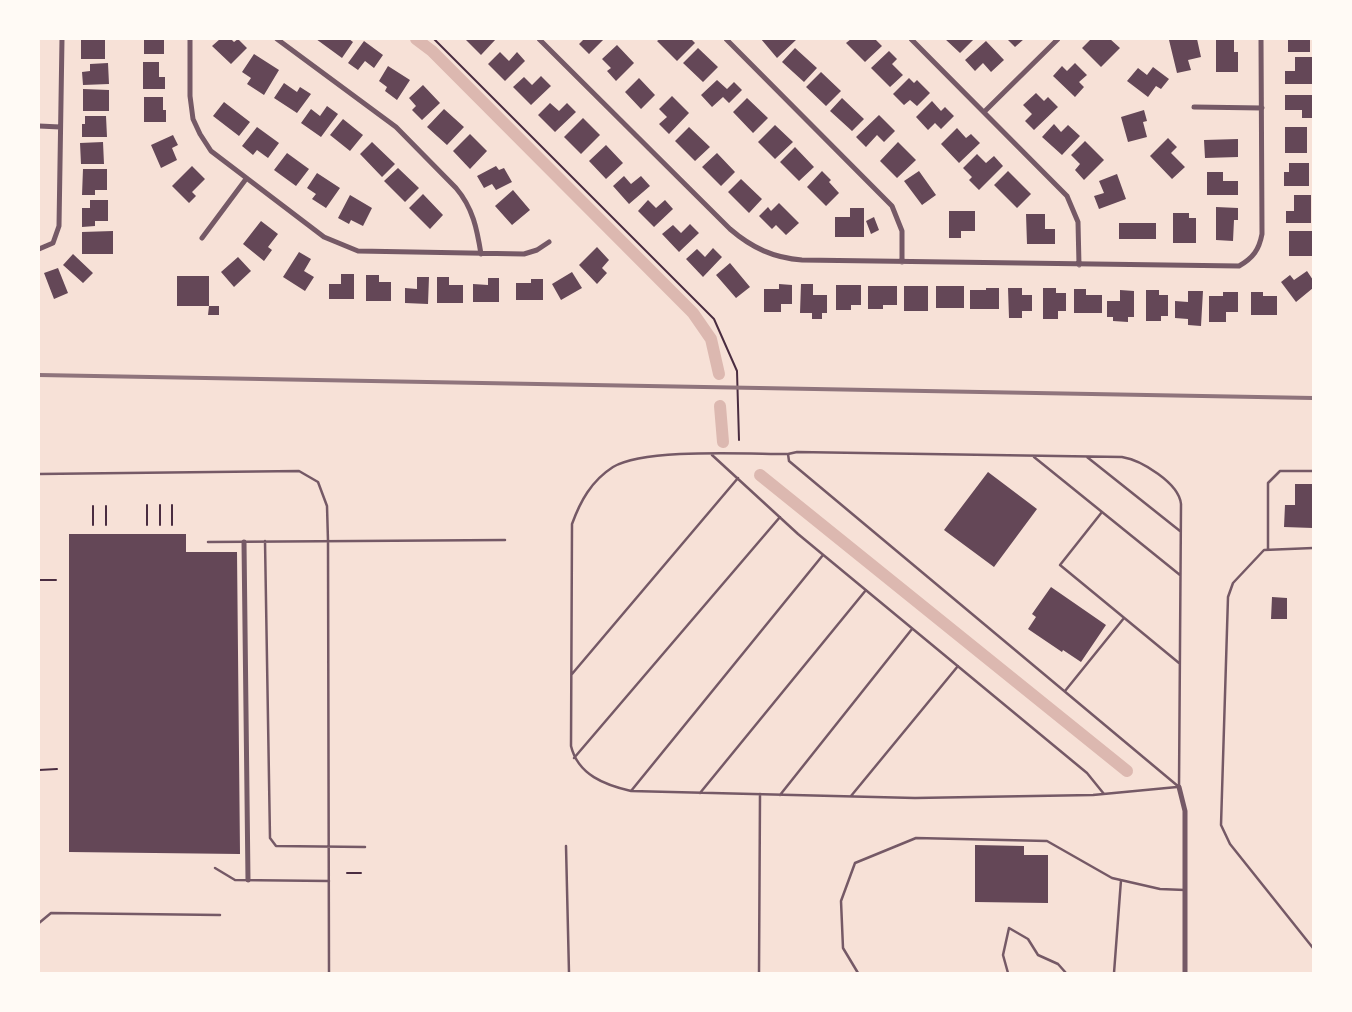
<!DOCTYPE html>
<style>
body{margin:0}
#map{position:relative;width:1352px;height:1012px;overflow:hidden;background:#f7e1d7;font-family:"Open Sans",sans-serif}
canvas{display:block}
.frame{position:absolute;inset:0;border:40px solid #fffaf5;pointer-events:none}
</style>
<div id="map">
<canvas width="1352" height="1012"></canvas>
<div class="frame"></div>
</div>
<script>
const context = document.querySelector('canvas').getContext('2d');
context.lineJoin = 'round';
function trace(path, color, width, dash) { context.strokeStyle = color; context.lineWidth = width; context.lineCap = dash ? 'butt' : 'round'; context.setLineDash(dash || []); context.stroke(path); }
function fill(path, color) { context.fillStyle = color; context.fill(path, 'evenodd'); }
const canal = new Path2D(`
 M416,39L432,51L693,313L711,339L719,374
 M720,406L723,442
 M760,475L1127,771`);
const building = new Path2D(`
 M81,39H105V59H81Z
 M144,39H164V54H144Z
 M220,39H231L234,42L238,39L247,48L231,64L212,46Z
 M316,39H349L353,42L342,58Z
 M465,39H496L481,55Z
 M584,39H604L589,54L579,44Z
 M660,39H691L695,43L677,61L657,41Z
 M761,39H797L777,58Z
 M851,39H875L882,46L865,62L846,43Z
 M945,39H974L960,53Z
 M1007,39H1024L1015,47Z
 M1091,39H1110L1120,48L1101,67L1082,48Z
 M1174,39H1197L1201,57L1188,60L1191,70L1177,73L1169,40Z
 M1216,39H1234V52H1238V72H1216Z
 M1288,39H1310V52H1288Z
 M364,41L383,55L374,68L365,61L358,70L348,63Z
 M986,41L1004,60L991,72L983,63L975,71L965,60Z
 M617,45L634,63L616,81L607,71L611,68L602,59Z
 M698,48L718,67L703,82L683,63Z
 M795,48L817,68L804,82L782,62Z
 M889,51L897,59L892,64L903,75L890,87L871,68Z
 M500,52L509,61L517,52L525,61L505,81L488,64Z
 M254,54L279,70L264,95L247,84L251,78L242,72Z
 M1295,57H1313V84H1285V71H1295Z
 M143,62H159V77H165V89H143Z
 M108,63L109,84L83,85L82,72L90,71V64Z
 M1075,63L1087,75L1079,82L1084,87L1075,97L1053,76L1062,66L1067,71Z
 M388,66L410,80L397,100L385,91L387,87L379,81Z
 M1153,67L1169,79L1161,89L1156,86L1148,97L1127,81L1138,68L1147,75Z
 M821,72L841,91L826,106L806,87Z
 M541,76L551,86L531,105L513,87L524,77L532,85Z
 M639,78L655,95L641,109L625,92Z
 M909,78L914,83L917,80L930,93L917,106L910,100L904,105L893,94Z
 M717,80L727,89L734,82L742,90L729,103L723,97L712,107L701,95Z
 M284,83L297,92L300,87L311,94L297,113L274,98Z
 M423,85L440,103L422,120L412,110L416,106L409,98Z
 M83,89L109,90V111H83Z
 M1036,93L1044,101L1048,97L1058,107L1034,130L1025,121L1032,114L1023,105Z
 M1285,95H1313V118H1302V110H1285Z
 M672,96L689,113L669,134L659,124L667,117L659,109Z
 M144,97H163V110H166V122H144Z
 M747,98L768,118L753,133L733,112Z
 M842,98L864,119L852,131L830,111Z
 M932,101L941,111L945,107L954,116L941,129L935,123L928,130L916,117Z
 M224,102L250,122L239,136L213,116Z
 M550,103L559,111L567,103L576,112L555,132L538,115Z
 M327,106L338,114L321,137L301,123L311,109L320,116Z
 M444,109L464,127L447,145L427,127Z
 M1144,110L1147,121L1143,122L1147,137L1128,142L1121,117Z
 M879,115L895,131L884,142L877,135L866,147L856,137Z
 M85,116H106L107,137H82V124H85Z
 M583,118L600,135L581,154L564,137Z
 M343,119L363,135L350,151L330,135Z
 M1054,124L1061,132L1068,125L1080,136L1062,155L1042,137Z
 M775,125L793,142L775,159L758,142Z
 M257,127L279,143L268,158L257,150L253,155L242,146Z
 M689,127L710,147L695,161L675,141Z
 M1285,127H1307V153H1285Z
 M957,128L966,138L971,134L980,143L959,163L941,144Z
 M470,134L487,151L470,169L453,151Z
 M173,135L178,145L172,148L177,160L161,168L151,145Z
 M1168,138L1177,147L1171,153L1185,167L1172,179L1150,156Z
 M1238,139V157L1205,158L1204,140Z
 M1085,141L1104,160L1084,180L1075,170L1080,164L1071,155Z
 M103,142L104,164H81L80,143Z
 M372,142L395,164L382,177L360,154Z
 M898,142L916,160L897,178L880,161Z
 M606,145L623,163L606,179L589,161Z
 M795,147L814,167L799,181L780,162Z
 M287,153L309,169L296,186L274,170Z
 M717,153L735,172L721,186L702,167Z
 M977,154L986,163L994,156L1003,166L979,190L969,180L972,177L963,168Z
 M1289,163H1309V186H1284V172H1289Z
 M192,166L205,179L192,192L196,196L189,203L172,186Z
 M496,166L499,170L504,168L512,182L496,190L492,184L484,188L477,176Z
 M398,168L419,188L405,202L384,181Z
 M83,169H107V190H95V195H82Z
 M822,171L831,180L829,182L839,193L826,206L807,187Z
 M919,171L936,195L922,205L904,181Z
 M1008,171L1031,194L1017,208L994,185Z
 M1207,172H1223V181H1238V195H1207Z
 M317,173L340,188L326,208L312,199L316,194L307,188Z
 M1117,174L1126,199L1099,209L1094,196L1104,193L1099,181Z
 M624,176L631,184L641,176L650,186L629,204L613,186Z
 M741,179L762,199L749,213L728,192Z
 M513,190L530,210L512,225L495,206Z
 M423,194L443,215L430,229L409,208Z
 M350,195L372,208L363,226L351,220L349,224L338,218Z
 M1294,195H1311V223H1286V211H1294Z
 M90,200H108V221H95V226L82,227V208H90Z
 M648,200L656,208L665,200L673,209L654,227L638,211Z
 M779,203L799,223L786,235L776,225L772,229L759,216L768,207L771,211Z
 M1216,207L1238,208V220H1234L1233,241L1216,240Z
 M850,208H864V237H835V217H850Z
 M949,211H975V231H961V238H949Z
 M1173,213H1189V218H1196V243H1173Z
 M1026,214H1045V229H1055V244H1027Z
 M874,217L879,230L871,234L866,221Z
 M261,221L278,234L268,247L272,250L264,261L243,244Z
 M1119,223H1156V239H1119Z
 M690,224L699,233L679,252L662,234L673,225L681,233Z
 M113,231V254H82V232Z
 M1289,231H1313V256H1289Z
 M597,247L609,260L602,268L607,273L597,284L579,265Z
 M713,248L722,257L703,277L686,259L697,249L705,257Z
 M299,252L311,259L304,271L314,277L305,291L283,277Z
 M73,254L93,273L83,283L63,265Z
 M238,257L251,271L234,287L221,272Z
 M730,263L750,287L736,298L716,275Z
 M58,268L68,293L54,299L44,273Z
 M1307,271L1313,280V288L1296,302L1281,282L1290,275L1294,280Z
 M572,272L582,288L561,300L552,284Z
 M341,274H354V299H329V284H341Z
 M366,275H379V282H391V301H366Z
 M177,276H209V306H177Z
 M417,277H429L428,304L405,303V288L417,289Z
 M437,277H449V285H463V303H437Z
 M488,278H499V302H473V284L488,285Z
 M531,279H543V300H516V283H531Z
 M779,284L792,285V304H781V312H764V289H779Z
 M801,284H813V295H827V313H822V319H812V313H800Z
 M836,285H861V305H851V310H836Z
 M868,286H897V305H883V309H868Z
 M904,286H928V311H904Z
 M936,286H964V308H936Z
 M986,288H999V309H970V290H986Z
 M1008,288H1022V295H1032V311H1022V318H1009Z
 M1043,288H1056V293H1066V311H1058V319H1043Z
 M1074,289H1086V295H1102V313H1074Z
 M1120,290L1134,291V317H1128V322L1113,321V317H1107V301H1120Z
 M1146,290H1159V295H1168V316H1161V321H1146Z
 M1188,291H1203L1201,326L1188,325V319L1175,318V301L1188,302Z
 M1223,292H1238V312H1226V322H1209V296H1223Z
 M1251,292H1263V296H1277V315H1251Z
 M209,306H219V315H208Z
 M988,472L1037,509L994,567L944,530Z
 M1295,484H1313V528L1284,527L1285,505H1295Z
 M69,534H186V552H237L240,854L69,852Z
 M1051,587L1106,625L1081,662L1063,650L1062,652L1028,629L1036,617L1032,614Z
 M1272,597L1287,598V619H1271Z
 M975,845L1024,846V855H1048V903L975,902Z`);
const path = new Path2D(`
 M434,39L714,319L737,371L739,440
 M147,505V525
 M160,505V525
 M172,505V525
 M93,506V525
 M106,506V525
 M39,580H56
 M39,770L57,769
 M347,873H361`);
const service = new Path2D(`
 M797,452L1122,457C1141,460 1179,483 1181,504L1179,787L789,461L788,454Z
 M787,454C747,454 645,448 613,467C591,481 580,502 572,524L571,746C578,775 605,785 631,791L915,798L1093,795L1177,787
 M712,455L798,534L1087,773L1104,794
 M1034,457L1180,575
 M1087,457L1180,531
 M39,474L299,471L318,482L327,506L328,541L329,973
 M1102,512L1060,565L1179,663
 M265,541L270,838L276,846L365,847
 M208,542L505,540
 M1313,548L1264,550L1233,583L1228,597L1221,825L1230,844L1313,948
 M1268,550V483L1280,471H1313
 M572,674L738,478
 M1065,691L1124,618
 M574,758L780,517
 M631,791L823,555
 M700,793L866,590
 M780,795L912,629
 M851,796L958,666
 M566,846L569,973
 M215,868L235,880L329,881
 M39,923L51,913L220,915
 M759,973L760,794
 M858,973L843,948L841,901L855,863L916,838L1047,841L1112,878L1160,889L1185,890
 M1008,973L1003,955L1009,928L1028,939L1038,955L1058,964L1066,973
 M1114,973L1121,880`);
const minor = new Path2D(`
 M190,39V96L193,119L200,134L211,151L324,237L358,251L524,254L537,250L549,242
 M277,39L396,127L456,188C473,208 477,229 481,254
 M539,39L730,229C752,248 774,258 802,260L1239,266C1253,258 1259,250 1262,234L1261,39
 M726,39L892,206L902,231V262
 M911,39L1067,196L1078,222L1079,265
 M1194,107L1262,108
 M984,112L1058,39
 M39,126L60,127
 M202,238L246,179
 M39,249L53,243L59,226L62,39
 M244,542L248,880
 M1179,787L1185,811V973`);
const rail = new Path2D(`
 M39,375L1313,398`);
trace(canal, '#dcb8b0', 12);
fill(building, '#644757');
trace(path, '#4a2c40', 2);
trace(service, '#755966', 2.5);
trace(minor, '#755966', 5);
trace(rail, '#8f747c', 4);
</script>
